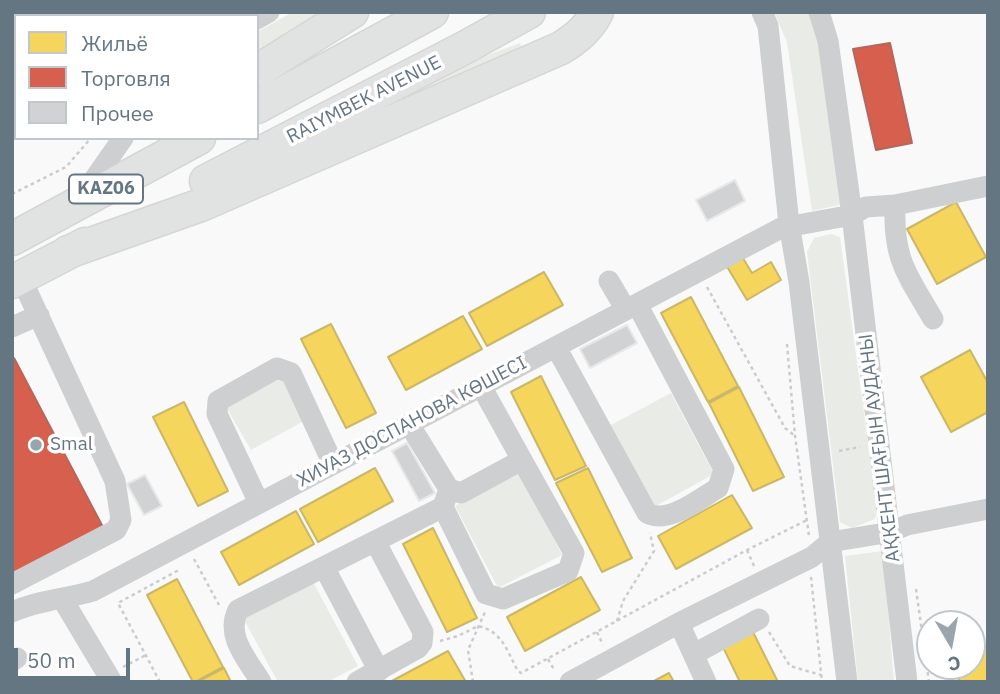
<!DOCTYPE html>
<meta charset="utf-8">
<style>
body{margin:0}
#map{position:relative;width:1000px;height:694px;overflow:hidden;background:#f9f9f9;font-family:"IBM Plex Sans",sans-serif}
canvas{display:block}
.frame{position:absolute;inset:0;border:14px solid #657683;pointer-events:none}
.legend{position:absolute;left:14px;top:14px;width:245px;height:126px;box-sizing:border-box;background:#fff;border:2px solid #c1c8cd;margin:0;padding:9px 12px;list-style:none;font-size:21px;color:#657683}
.legend li{display:flex;align-items:center;gap:14px;height:35px}
.legend b{width:35px;border:2px solid #c1c8cd}
.north{position:absolute;left:916px;top:610px;width:70px;height:70px;box-sizing:border-box;background:#fff;border:2px solid #c1c8cd;border-radius:50%;rotate:170deg;font-size:19px;font-weight:700;line-height:28px;text-align:center;color:#657683}
.north::after{content:'';display:block;margin:auto;width:24px;height:32px;background:#99a4ac;clip-path:polygon(50% 0,100% 100%,50% 72%,0 100%)}
.scale{position:absolute;left:14px;top:648px;width:116px;height:32px;box-sizing:border-box;border:4px solid #657683;border-top:0;padding-left:9px;font-size:21px;line-height:24px;white-space:nowrap;color:#657683;-webkit-text-stroke:5px #fff;paint-order:stroke}
</style>
<div id="map">
<canvas width="1000" height="694"></canvas>
<div class="frame"></div>
<ul class="legend">
<li><b style="height:19px;background:#f6d55c"></b>Жильё</li>
<li><b style="height:19px;background:#d6604d"></b>Торговля</li>
<li><b style="height:19px;background:#d0d2d3"></b>Прочее</li>
</ul>
<div class="north">С</div>
<div class="scale">50 m</div>
</div>
<script>
const context = document.querySelector('canvas').getContext('2d');
context.lineJoin = 'round';
function fill(path, color) { context.fillStyle = color; context.fill(path, 'evenodd'); }
function trace(path, color, width, dash) { context.strokeStyle = color; context.lineWidth = width; context.lineCap = dash ? 'butt' : 'round'; context.setLineDash(dash || []); context.stroke(path); }
function drawText(font, color, halo, rows, align = 'center') {
  context.font = font + ' "IBM Plex Sans",sans-serif'; context.lineWidth = 7; context.setLineDash([]); context.textBaseline = 'middle'; context.strokeStyle = halo; context.fillStyle = color; for (const [text, x, y, turn = 0] of rows) {
    context.save(); context.translate(x, y); context.rotate((+turn || 0) * Math.PI / 180); context.textAlign = isNaN(turn) ? turn : align; if (halo) context.strokeText(text, 0, 0); context.fillText(text, 0, 0); context.restore();
  }
}
const green = new Path2D(`
 M293,12H330L257,59V32Z
 M774,12H810L818,25L843,204L812,211L787,42Z
 M520,43L522,49L218,185L472,61Z
 M831,234L840,237L877,509L875,519L852,528L840,522L807,252L814,238Z
 M282,375L304,421L251,450L225,405Z
 M671,393L714,474L654,507L609,426Z
 M521,473L562,555L498,588L455,506Z
 M883,551L894,682H858L845,556Z
 M312,580L358,666L327,682H278L242,616Z`);
const homes = new Path2D(`
 M956,202L986,257L937,284L907,229Z
 M741,255L752,273L771,262L781,280L747,300L726,265Z
 M544,272L563,305L487,346L469,313Z
 M691,297L738,386L708,402L661,313Z
 M463,316L482,349L406,390L388,357Z
 M331,324L376,413L346,428L301,339Z
 M970,350L988,383V412L951,432L921,377Z
 M541,376L586,466L555,480L511,392Z
 M739,387L784,477L753,491L709,403Z
 M184,402L228,491L198,506L153,417Z
 M375,468L393,501L318,542L300,509Z
 M588,468L632,558L602,572L556,483Z
 M732,495L752,528L676,569L658,536Z
 M296,511L314,544L239,585L221,552Z
 M433,528L477,618L447,632L403,544Z
 M581,577L600,610L525,651L507,617Z
 M177,579L223,667L195,682H193L147,595Z
 M751,628L778,682H740L722,645Z
 M988,645V682H960L952,666H972V654Z
 M448,651L466,682H390Z
 M224,668L231,682H197Z
 M669,673L674,682H652Z`);
const shops = new Path2D(`
 M890,43L912,143L876,150L853,49Z
 M14,358L105,531L12,578V359Z`);
const building = new Path2D(`
 M735,180L745,201L707,221L696,200Z
 M627,325L637,343L590,368L580,349Z
 M407,443L435,493L419,501L392,451Z
 M145,475L162,506L144,515L127,484Z`);
const path = new Path2D(`
 M231,16L237,12
 M12,194L66,167L91,138
 M707,287L785,428L795,436
 M787,344L795,436L809,536
 M839,451L860,447
 M747,550L754,566
 M194,559L219,605
 M811,577L822,682
 M916,589L929,682
 M617,621L623,601L654,551L650,533
 M597,632L603,645
 M769,632L790,666L821,675
 M440,641L458,636L478,626C502,631 507,651 518,671L521,673L747,550L807,520
 M548,659L555,671
 M123,667L146,655
 M160,682L118,603L177,571L176,569
 M473,682L468,650L485,612`);
const minor = new Path2D(`
 M762,12L768,26L789,224L799,282L847,682
 M819,12L828,41L852,215L907,682
 M257,19L269,12
 M12,86H16
 M86,191L123,138
 M895,205C893,260 907,274 933,319
 M609,281L626,310
 M12,327L39,315
 M556,347L647,513C668,525 699,499 718,488L724,469L637,304
 M449,489L461,493L522,460L481,386
 M259,503L217,414L218,401L277,368L291,373L333,464
 M443,507L486,594L503,599L568,571L574,553L522,460
 M324,567L379,671
 M12,584L116,530L121,520L115,481L21,278
 M63,600L112,682
 M12,612C38,600 66,599 93,591L781,228L852,215L866,207L895,205L988,186
 M679,623L706,682
 M694,654L759,619
 M12,661L17,658
 M261,682C247,659 225,636 238,610L443,507L449,489L409,424
 M357,682L418,648L422,643L423,632L375,541
 M570,682L679,623L812,557L830,542L891,532L907,525L988,509`);
const highway = new Path2D(`
 M257,71L352,12
 M257,107L432,12
 M206,181L464,48L529,12
 M12,239L199,138
 M68,252L201,205L561,48C577,38 589,28 597,12
 M12,282L85,244`);
const markers = [
 [36,445,7,"#99a4ac"]
];
const shields = [
 [106,189,74]
];
const shieldNames = [
 ["KАZ06",106,189]
];
const streetNames = [
 ["RAIYMBEK AVENUE",364,100,-27],
 ["ХИУАЗ ДОСПАНОВА КӨШЕСІ",412,422,-28],
 ["АҚКЕНТ ШАҒЫН АУДАНЫ",880,448,-97]
];
const poiNames = [
 ["Smal",50,445]
];
fill(green, '#e8ebe6');
fill(homes, '#f6d55c');
trace(homes, '#cab868', 2);
fill(shops, '#d6604d');
trace(shops, '#b4675d', 2);
fill(building, '#d0d2d3');
trace(building, '#e8e8e8', 2);
trace(highway, '#d5d6d6', 35);
trace(path, '#cbcccd', 2.5, [3.5, 3.5]);
trace(minor, '#cecfd0', 21);
trace(highway, '#e1e2e2', 32);
for (const [x, y, r, color] of markers) { const dot = new Path2D(); dot.arc(x, y, r, 0, 2 * Math.PI); context.fillStyle = color; context.fill(dot); trace(dot, '#fff', 2.5); }
for (const [x, y, w] of shields) { const box = new Path2D(); box.roundRect(x - w / 2, y - 14.5, w, 29, 5); context.fillStyle = '#fff'; context.fill(box); trace(box, '#657683', 2); }
drawText('bold 18px', '#657683', null, shieldNames);
drawText('19px', '#657683', '#fff', streetNames);
drawText('19px', '#657683', '#fff', poiNames, 'left');
</script>
